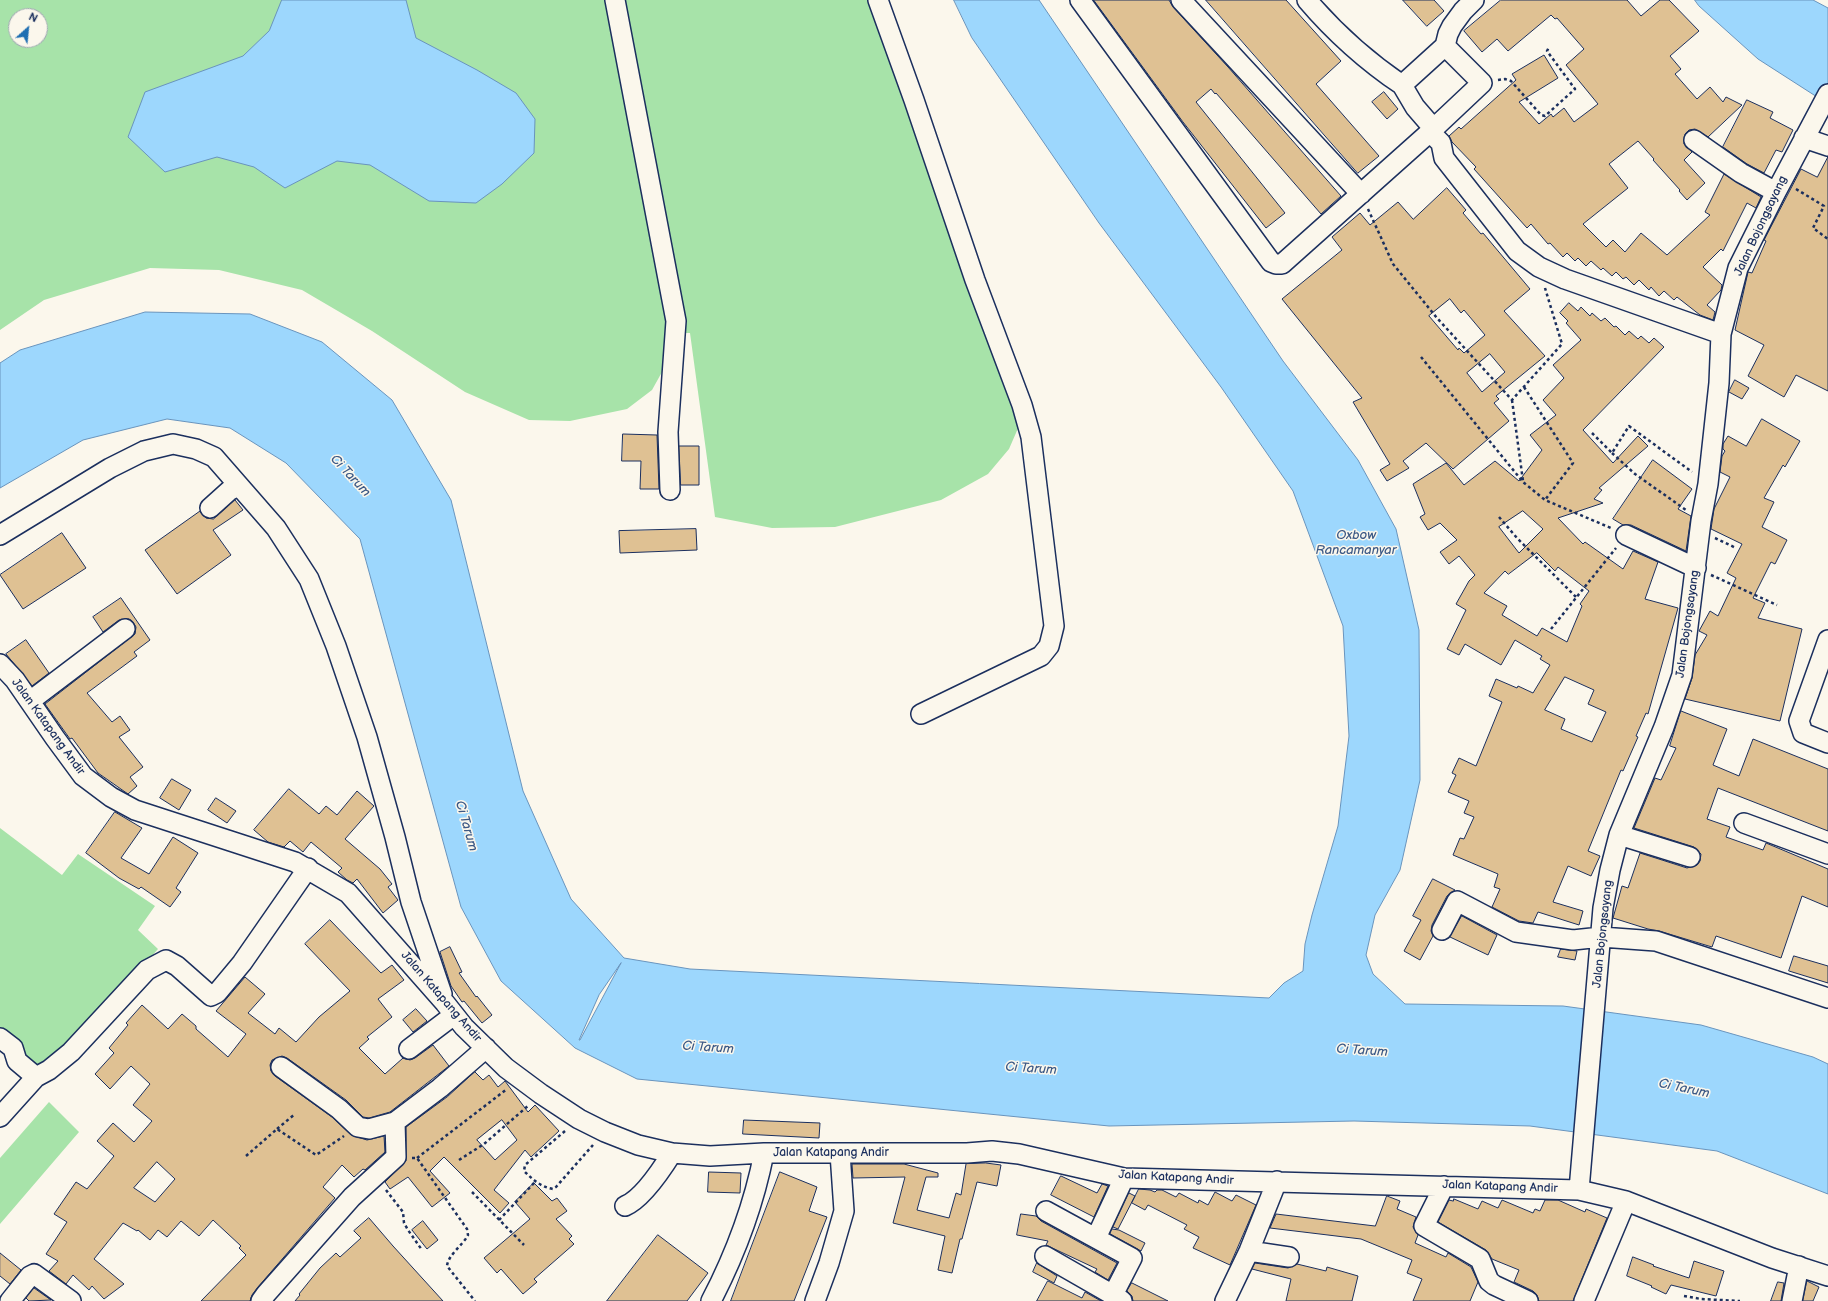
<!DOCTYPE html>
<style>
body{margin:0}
#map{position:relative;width:1828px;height:1301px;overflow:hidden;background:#fbf7ec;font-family:"Balsamiq Sans",sans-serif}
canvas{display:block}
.north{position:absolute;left:8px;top:8px;width:40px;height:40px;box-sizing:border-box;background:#fbf7ec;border:1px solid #a1a7b3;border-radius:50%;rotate:27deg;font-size:11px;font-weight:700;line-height:16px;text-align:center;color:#1b2f5e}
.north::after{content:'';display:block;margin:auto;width:14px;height:18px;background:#1f6fb2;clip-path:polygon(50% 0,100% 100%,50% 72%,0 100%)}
</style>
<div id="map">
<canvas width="1828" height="1301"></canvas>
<div class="north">N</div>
</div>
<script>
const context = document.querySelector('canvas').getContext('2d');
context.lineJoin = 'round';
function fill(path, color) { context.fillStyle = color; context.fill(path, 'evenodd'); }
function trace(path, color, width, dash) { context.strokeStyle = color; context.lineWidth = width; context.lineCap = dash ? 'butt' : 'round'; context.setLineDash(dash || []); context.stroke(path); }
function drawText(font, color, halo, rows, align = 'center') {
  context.font = font + ' "Balsamiq Sans",sans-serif'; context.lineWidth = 3; context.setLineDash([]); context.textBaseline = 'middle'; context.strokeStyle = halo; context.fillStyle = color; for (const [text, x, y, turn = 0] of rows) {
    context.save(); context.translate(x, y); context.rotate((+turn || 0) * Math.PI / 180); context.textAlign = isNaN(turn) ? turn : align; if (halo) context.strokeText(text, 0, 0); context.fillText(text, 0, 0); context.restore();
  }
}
const green = new Path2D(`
 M0,0H876L1020,410L1019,426L1009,449L988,474L941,500L835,527L772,528L715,517L690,333H681L669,345L662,372L652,390L627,409L570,421L529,420L465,392L372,331L302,290L219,270L150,268L44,300L0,330ZM16,16H40V40H16Z
 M0,828L62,875L78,854L155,906L138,930L158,949L68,1050L40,1070L0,1043Z
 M49,1102L79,1132L0,1224V1158Z`);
const water = new Path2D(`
 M282,0H406L416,38L477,70L516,93L535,119L534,153L502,184L476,203L429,201L370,165L337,161L285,188L254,167L217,157L165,172L128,137L145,92L243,56L269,31Z
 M954,0H1039L1283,361L1358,460L1396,529L1419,630L1420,780L1400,870L1375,915L1366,955L1373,974L1405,1004L1563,1006L1701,1025L1813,1057L1828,1064V1194L1717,1151L1530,1126L1354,1121L1109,1126L637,1079L575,1048L501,981L461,907L360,539L286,463L230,428L167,419L83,440L0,488V363L20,350L145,312L250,314L322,342L392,400L451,500L523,791L571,899L624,958L690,969L1269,998L1284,983L1303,971L1305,944L1312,915L1338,826L1349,736L1343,626L1293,491L1221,387L1099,223L972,38ZM621,963L580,1040H579L599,995Z
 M1695,0H1813L1828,8V104L1758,59L1699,6Z`);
const building = new Path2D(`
 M1094,0H1169L1173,7L1228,67L1341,196L1321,214L1216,93L1215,94L1211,89L1196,102L1285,213L1266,228L1183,122Z
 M1206,0H1286L1341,61L1316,84L1379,156L1358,173Z
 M1403,0H1434L1444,11L1427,26Z
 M1501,0H1627L1641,16L1660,0H1669L1699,31L1670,56L1681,69L1675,74L1697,99L1710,87L1723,102L1726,97L1742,105L1708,137L1695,129L1689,130L1685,134L1684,144L1692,152L1684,160L1705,183L1687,200L1679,191L1680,190L1653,160L1654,159L1638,141L1609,164L1628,188L1583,224L1606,247L1613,240L1625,252L1641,233L1667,255L1710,215L1705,212L1724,174L1761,197L1756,208L1747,203L1723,251L1721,249L1703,267L1722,285L1721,290L1707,305L1715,312L1713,320L1700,315L1677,297L1674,300L1664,291L1659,296L1651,287L1649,290L1639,280L1634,285L1626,277L1623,279L1616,272L1612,276L1603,268L1601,270L1591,261L1586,266L1578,258L1575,261L1567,253L1563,257L1550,243L1548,244L1531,224L1527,228L1474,169L1476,167L1452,142L1449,136L1459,127L1461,129L1516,80L1512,74L1544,55L1558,78L1519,102L1539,124L1551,114L1553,117L1564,108L1574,122L1598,104L1566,65L1584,49L1557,18L1555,19L1551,15L1508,51L1497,39L1482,52L1464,31Z
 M1384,92L1398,109L1387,119L1372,102Z
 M1747,100L1773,112L1770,118L1793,130L1782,152L1776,150L1764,173L1747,164L1723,147Z
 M1828,157V391L1796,375L1784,397L1748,376L1764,345L1735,330L1748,272L1752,273L1766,241L1764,240L1801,169L1817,177Z
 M1447,188L1466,210L1463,213L1481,234L1483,233L1530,289L1504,311L1545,356L1496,396L1499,399L1494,403L1509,421L1453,469L1426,443L1403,461L1409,468L1387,481L1380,470L1390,464L1353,402L1362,398L1282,299L1342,250L1332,237L1360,213L1370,225L1398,202L1413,219ZM1450,299L1461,313L1464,310L1485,335L1464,353L1459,348L1458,350L1429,316ZM1490,354L1505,372L1482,392L1467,373Z
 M1569,303L1578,311L1581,307L1590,316L1592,313L1601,321L1605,318L1614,327L1616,326L1625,335L1629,331L1638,339L1641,336L1649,343L1654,338L1664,347L1583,430L1613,463L1638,436L1648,446L1599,488L1602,490L1594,499L1603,503L1558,518L1583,544L1585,542L1623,569L1633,551L1658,562L1645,599L1678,608L1648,714L1646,713L1636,736L1638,737L1623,771L1621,770L1588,851L1600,856L1591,876L1568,866L1553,902L1583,911L1579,925L1538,912L1533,923L1519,921L1492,907L1500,889L1494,887L1498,874L1453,855L1460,838L1464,839L1474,817L1464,813L1469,801L1448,792L1456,775L1452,773L1459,758L1476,766L1502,702L1489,696L1496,679L1517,688L1518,686L1533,693L1550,665L1540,659L1542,656L1515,640L1501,665L1465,644L1459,655L1447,649L1466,610L1456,604L1469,581L1475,575L1459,556L1449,564L1440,552L1457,540L1440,523L1428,530L1420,517L1425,514L1413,484L1446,463L1464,485L1495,461L1519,481L1542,450L1530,435L1556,415L1543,400L1564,378L1553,365L1581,340L1566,323L1568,321L1560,313ZM1523,511L1543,529L1519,553L1499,527ZM1537,553L1555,571L1558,567L1589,591L1580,604L1582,606L1567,642L1542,628L1537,636L1502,615L1507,606L1484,593L1505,571L1508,574ZM1565,677L1594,690L1588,704L1606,712L1592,742L1561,729L1565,719L1545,710Z
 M1735,380L1749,388L1742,399L1729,392Z
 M1762,419L1800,441L1785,467L1783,465L1764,498L1774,502L1762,527L1787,540L1775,564L1771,562L1753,598L1765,603L1758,618L1802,629L1780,721L1685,699L1692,678L1695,655L1707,635L1699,631L1710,611L1718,616L1736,578L1727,573L1742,544L1711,529L1714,509L1730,477L1720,472L1722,456L1725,451L1723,449V444L1728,436L1746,446Z
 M623,434L657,435L659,489H640L641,461H622Z
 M679,446H699V485H681Z
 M1653,460L1692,489L1678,509L1691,516L1686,551L1631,525H1623L1613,519Z
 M235,500L243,510L213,530L231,555L177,594L145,550L200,511L206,518L213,519Z
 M696,529L697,550L620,553L619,531Z
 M62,533L86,568L23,609L0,575Z
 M121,598L150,640L134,652L137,656L87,693L112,722L120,716L130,730L119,737L143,767L130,777L137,786L128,794L98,773L72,738L70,739L45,704L135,634L136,627L133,622L129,619L119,620L103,632L93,617Z
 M26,640L49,673L32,686L6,654Z
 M1681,711L1727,729L1713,765L1739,776L1753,739L1828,769V831L1718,788L1707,819L1730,827L1726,837L1763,850L1766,843L1828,869V907L1802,896L1781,958L1716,936L1712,947L1659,931L1648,929L1613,918L1622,886L1628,888L1640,853L1687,868L1697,865L1700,861L1701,854L1694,847L1634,828L1655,778L1661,780L1676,748L1670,746Z
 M172,779L191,790L179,810L160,798Z
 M289,789L319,814L326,806L337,815L357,791L374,806L345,839L380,869L392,884L388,887L398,900L383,913L357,879L353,883L347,880L338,872L342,868L311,842L303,852L290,841L284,847L268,842L254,830Z
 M216,798L236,811L227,823L208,810Z
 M115,812L142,828L121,858L149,874L173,837L198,853L176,888L181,892L170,907L141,887L139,889L119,878L86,853Z
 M1433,879L1455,890L1447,896L1432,925L1431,931L1433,936L1420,960L1404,951L1421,920L1413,916Z
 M1462,916L1497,935L1488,955L1450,937Z
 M330,920L381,973L392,965L404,980L378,999L392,1017L367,1037L369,1039L359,1048L385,1074L403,1058L410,1060L415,1058L433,1045L449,1066L390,1112L369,1118L363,1117L346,1100L287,1058L282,1056L272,1060L270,1065L271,1071L275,1076L332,1117L351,1135L367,1140L384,1136L385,1152L365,1170L363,1169L354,1177L342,1165L323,1187L335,1198L258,1287L252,1295L250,1301H201L246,1255L239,1248L241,1246L213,1220L199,1236L181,1221L167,1237L158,1230L150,1240L138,1230L137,1231L123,1223L94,1259L124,1284L104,1299L92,1286L89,1290L73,1275L66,1284L49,1271L58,1261L46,1254L67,1222L54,1214L76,1182L87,1189L114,1156L97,1141L113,1123L134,1142L152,1121L133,1105L150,1084L131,1066L110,1089L95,1074L114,1053L109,1048L128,1025L126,1023L142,1005L168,1029L182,1014L196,1026V1029L228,1057L246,1034L216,1011L245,977L265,994L248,1013L275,1034L279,1028L296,1042L319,1017L350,991L305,944ZM157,1162L175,1179L155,1202L134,1188Z
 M450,947L462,972L459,973L476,997L477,996L492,1015L482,1023L464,1001L462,1002L451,986L440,952Z
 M1561,949L1577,951L1575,960L1558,957Z
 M1794,956L1828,966V983L1789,971Z
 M416,1009L427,1021L413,1032L403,1020Z
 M475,1072L483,1080L489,1075L498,1087L505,1081L528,1112L535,1105L559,1131L531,1157L525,1150L494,1190L509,1203L500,1213L444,1157L430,1171L450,1193L432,1207L408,1177L390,1189L385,1182L406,1161V1127L447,1097ZM502,1120L517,1140L495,1160L477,1140Z
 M744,1120L820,1123L819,1138L743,1134Z
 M986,1163L1001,1165L997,1186L977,1182L962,1239H960L952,1273L938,1270L945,1236L893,1223L905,1177L853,1178L852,1164H904L938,1173V1177H926L917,1210L949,1218L956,1193L961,1195L966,1164Z
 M709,1172L741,1173L740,1193L708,1192Z
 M780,1172L817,1187L809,1211L827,1217L794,1301H731Z
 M1061,1176L1097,1193L1102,1184L1108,1186L1094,1217L1051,1195Z
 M534,1183L552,1201L557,1198L567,1211L556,1219L572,1236L569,1239L574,1244L534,1279L537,1282L523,1294L501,1269L497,1273L484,1258L530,1219L515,1202Z
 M1139,1189L1150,1190L1155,1192L1157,1190H1162L1176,1197L1179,1193L1198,1203L1199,1200L1208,1205L1215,1192L1232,1201L1236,1195L1256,1205L1230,1265L1193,1248L1199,1237L1184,1229L1187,1225L1148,1205L1145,1210L1132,1203Z
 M1129,1193L1135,1196L1118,1229L1113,1227Z
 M1387,1196L1400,1201L1397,1209L1416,1217L1413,1227L1418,1235L1415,1243L1446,1257L1448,1253L1471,1267L1478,1282L1470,1301H1413L1422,1279L1407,1273L1412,1260L1361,1239L1270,1228L1276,1214L1375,1226Z
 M1454,1199L1478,1209L1482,1201L1498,1208L1502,1200L1533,1213L1535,1209L1540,1211L1545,1200H1558L1585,1212L1586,1209L1607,1218L1573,1301H1539L1537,1295L1533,1291L1514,1282L1519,1270L1492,1259L1486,1250L1438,1222L1449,1200L1453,1201Z
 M1021,1214L1036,1216L1041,1221L1117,1263L1108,1280L1095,1272L1097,1269L1046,1245L1048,1241L1017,1235Z
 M369,1218L393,1246L443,1301H295L300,1295L299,1294L320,1268L336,1253L340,1257L361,1238L354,1231Z
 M423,1221L438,1240L427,1249L412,1230Z
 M1112,1229L1119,1230L1145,1243L1141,1251L1110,1234Z
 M658,1235L708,1273L687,1301H607Z
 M0,1253L21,1270L10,1284L0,1276Z
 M1633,1257L1654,1265L1653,1266L1689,1278L1694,1261L1724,1271L1716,1296L1671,1285L1666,1294L1651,1287L1652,1286L1627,1276Z
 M1037,1263L1057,1276L1054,1283L1033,1272Z
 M1255,1263L1288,1268L1297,1264L1326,1271L1327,1267L1358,1276L1352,1301H1286L1291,1279L1252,1269Z
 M1048,1281L1082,1298L1085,1292L1101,1301H1037Z
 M1807,1281L1819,1287L1813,1301H1803Z
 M1778,1282L1784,1283L1781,1301H1771Z
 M1132,1283L1168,1301H1133L1132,1296L1127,1291Z
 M34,1288L51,1300L29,1301L26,1298Z`);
const path = new Path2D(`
 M1498,80L1505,79L1511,81L1541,115L1545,116L1575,89L1547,51L1549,47
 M1796,189L1824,206L1813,228L1828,239
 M1368,209L1393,264L1437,318L1512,400L1562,344L1545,288
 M1421,357L1523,482L1545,500L1611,528
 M1524,387L1573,463L1545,500
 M1512,400L1523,481
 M1592,433L1612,453L1629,426L1692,472
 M1612,453L1635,474L1686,510
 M1499,517L1517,538L1577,598
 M1715,538L1736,548
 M1711,575L1777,605
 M1551,629L1616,548
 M277,1129L295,1114
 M565,1131L525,1165L524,1171C533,1180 541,1187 553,1189L556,1187L593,1145
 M246,1156L277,1129L316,1155L344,1136
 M412,1158H417L467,1229L468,1235C463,1245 448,1255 447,1266L475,1301
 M417,1158L507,1089
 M459,1160L484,1144L529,1105
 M386,1190L403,1212L404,1223L408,1230L422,1250
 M472,1192L524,1245
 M499,1220L535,1182
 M1684,1296L1701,1299L1740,1301`);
const minor = new Path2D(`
 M615,0L676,321L668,432L670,490
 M878,0L914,100L975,280L1022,405L1031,437L1054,626L1049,646L1041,656L921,714
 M1080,0L1271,262L1276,264H1282L1430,132L1482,83L1445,46
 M1181,0L1361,194
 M1307,0C1336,34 1365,60 1402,85L1445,46L1448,34L1452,26L1463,11L1474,0
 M1402,85L1415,107L1434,129
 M1430,132L1441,143L1444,158L1517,251L1539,267L1565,279L1721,334
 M1804,138L1828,146
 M1694,140L1741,173L1776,192
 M210,508L230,490L239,486
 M0,535L110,468L144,451L173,444L196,449L214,457L276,528L309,579L336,646L367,737L395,837L411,902L442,994
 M1626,535L1696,568
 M1828,640L1799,721L1803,733L1828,743
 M0,664L15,680L55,738L83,776L111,797L135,810L295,862L348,893L445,1003L464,1027L506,1068L541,1094L579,1119L605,1132L638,1145L672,1153L710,1156L764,1153H967L992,1151L1019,1154L1124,1178L1579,1190L1626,1201L1772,1258L1828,1276
 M30,701L125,629
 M1744,823L1828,854
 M1619,835L1690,857
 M1442,930L1457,901L1516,932L1573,940L1601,937L1656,941L1828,998
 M0,1038L13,1048L17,1061L36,1077L49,1070L71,1052L147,970L166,960L177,966L211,996L217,993L242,963L308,868
 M409,1049L454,1015
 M281,1067L339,1109L358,1127L369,1129L395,1122L440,1088L486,1048
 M0,1117L36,1077
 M1444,1186L1424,1226L1480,1259L1489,1281L1494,1285L1528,1301
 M1579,1190L1603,908L1610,870L1619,835L1664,727L1682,675L1701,521L1708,484L1719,383L1721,334L1738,268L1776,192L1828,94
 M625,1206C642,1199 662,1169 672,1153
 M1046,1211L1132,1258L1113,1295L1122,1301
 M1096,1238L1124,1178
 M1249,1251L1289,1257
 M1045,1256L1113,1295
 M10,1301L30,1276L34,1274L71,1301
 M261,1301L266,1294L352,1197L396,1157L395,1122
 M711,1301C735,1255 754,1204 764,1153
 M815,1301L829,1263L844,1211L840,1153
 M1225,1301L1249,1251L1277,1181
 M1584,1301L1626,1201
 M1792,1301L1799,1266`);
const streetNames = [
 ["Jalan Bojongsayang",1761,226,-65],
 ["Jalan Bojongsayang",1688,624,-82],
 ["Jalan Katapang Andir",48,727,54],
 ["Jalan Bojongsayang",1603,934,-84],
 ["Jalan Katapang Andir",441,997,49],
 ["Jalan Katapang Andir",831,1153],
 ["Jalan Katapang Andir",1176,1178,3],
 ["Jalan Katapang Andir",1500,1187,2]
];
const waterNames = [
 ["Ci Tarum",350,476,47],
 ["Oxbow",1356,536],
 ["Rancamanyar",1356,551],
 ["Ci Tarum",466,826,74],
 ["Ci Tarum",708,1048,4],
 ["Ci Tarum",1362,1051,4],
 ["Ci Tarum",1031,1069,4],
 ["Ci Tarum",1684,1089,12]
];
fill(green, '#a7e3a9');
fill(water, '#9dd7fd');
trace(water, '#6994bd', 1);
fill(building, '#dfc193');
trace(building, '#1b2f5e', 1);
trace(minor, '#1b2f5e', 22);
trace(path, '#1b2f5e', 2.5, [3, 3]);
trace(minor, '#fbf7ec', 19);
drawText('12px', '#1b2f5e', '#fbf7ec', streetNames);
drawText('italic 13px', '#3c5986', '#fbf7ec', waterNames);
</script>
